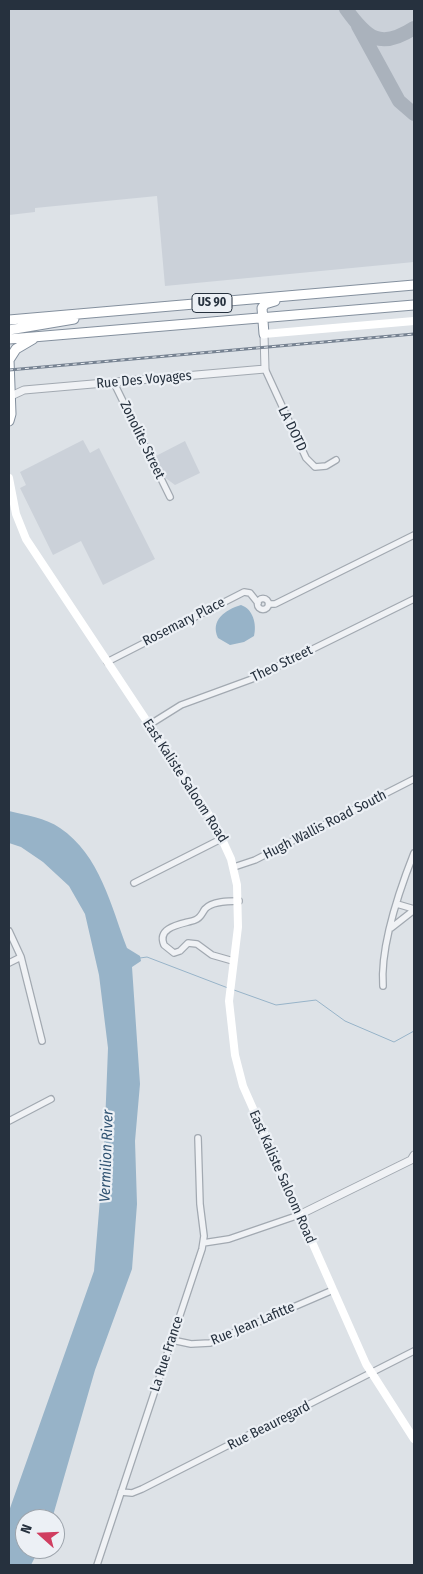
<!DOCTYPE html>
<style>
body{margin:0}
#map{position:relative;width:423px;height:1574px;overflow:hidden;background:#dde2e7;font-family:"Fira Sans Condensed",sans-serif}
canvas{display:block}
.frame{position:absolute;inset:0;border:10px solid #26313e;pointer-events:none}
.north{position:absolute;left:15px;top:1509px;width:50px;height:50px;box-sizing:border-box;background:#ecf0f5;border:1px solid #9da4ac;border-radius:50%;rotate:290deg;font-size:14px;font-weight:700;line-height:20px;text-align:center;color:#26313e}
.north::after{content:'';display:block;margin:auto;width:18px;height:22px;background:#d03e60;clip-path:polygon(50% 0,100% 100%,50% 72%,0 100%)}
</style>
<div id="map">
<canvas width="423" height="1574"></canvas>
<div class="frame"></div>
<div class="north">N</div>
</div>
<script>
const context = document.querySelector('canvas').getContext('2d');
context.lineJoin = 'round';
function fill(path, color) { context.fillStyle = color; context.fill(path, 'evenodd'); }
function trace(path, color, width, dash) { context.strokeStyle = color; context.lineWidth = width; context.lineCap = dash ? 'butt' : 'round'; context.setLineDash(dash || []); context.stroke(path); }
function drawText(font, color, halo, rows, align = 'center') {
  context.font = font + ' "Fira Sans Condensed",sans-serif'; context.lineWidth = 4.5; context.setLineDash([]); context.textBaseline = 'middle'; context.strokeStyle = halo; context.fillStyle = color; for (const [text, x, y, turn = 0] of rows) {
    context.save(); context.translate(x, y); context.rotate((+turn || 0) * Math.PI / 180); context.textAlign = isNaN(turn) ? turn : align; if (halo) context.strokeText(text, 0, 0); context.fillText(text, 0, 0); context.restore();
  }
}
const built = new Path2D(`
 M9,9H414V262L165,286L157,196L35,208V212L9,215Z
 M83,440L90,453L99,448L155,559L103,585L81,541L53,555L20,488L26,485L20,472Z
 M185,441L200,473L175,485L163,476L154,457Z`);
const water = new Path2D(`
 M241,605C253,609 257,624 254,636L244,642L230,645L218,638C210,620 225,610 241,605Z
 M9,811C25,815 46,818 60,828C100,855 111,906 127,948L140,956L141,961L132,967L140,1084L135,1141L137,1204L132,1269L95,1370L52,1519H25V1549H39L31,1565H9V1511L94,1271L104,1151L108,1048L99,975L85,914L69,886L43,862L21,847L9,843Z`);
const stream = new Path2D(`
 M140,958L147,957L228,988
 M234,990L276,1005L316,1000L345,1021L394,1042L414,1031`);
const taxiway = new Path2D(`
 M346,9C367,38 380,50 414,28
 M358,26L399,101L414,114`);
const minor = new Path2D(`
 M265,369L306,458L315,467L326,466L336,460
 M114,383L170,497
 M257.5 604a5.5 5.5 0 1 1 11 0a5.5 5.5 0 1 1-11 0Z
 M269,604H275L414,535
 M107,662L244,592L250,593L258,603
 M149,725L181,705L252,679L414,599
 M234,867L255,860L414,779
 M134,883L223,838
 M397,904L414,909
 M391,928L414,910
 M9,931L21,957L42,1041
 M233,961L212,955L197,944L188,943L180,951L174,953L164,945C156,926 184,924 195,920C201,918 202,913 205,909C212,901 229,901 239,901
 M9,963L21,957
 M383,986C380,945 399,891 414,853
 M9,1121L51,1099
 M203,1243L229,1239L299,1215
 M172,1340L191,1344L210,1343L333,1290
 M121,1492L132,1493L142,1489L414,1351
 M97,1565L202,1249L204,1236L200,1204L198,1138`);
const tertiary = new Path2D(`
 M11,396L24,390L265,369L264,334
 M299,1215L411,1160L414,1155`);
const secondary = new Path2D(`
 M264,334L414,321
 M9,478L16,514L26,539L215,824L231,859L237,885L238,927L229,1001L235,1055L243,1086L366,1364L414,1439`);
const trunk = new Path2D(`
 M9,320L414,285
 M9,330L74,319
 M264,334L262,308L265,304L275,301
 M9,339L414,305
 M9,421L11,414L9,360L16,349L33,339`);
const rail = new Path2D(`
 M9,370L414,334`);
const shields = [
 [212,303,40]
];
const shieldNames = [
 ["US 90",212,303]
];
const streetNames = [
 ["Rue Des Voyages",144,380,-5],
 ["LA DOTD",292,429,64],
 ["Zonolite Street",142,440,64],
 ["Rosemary Place",184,622,-27],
 ["Theo Street",282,664,-26],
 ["East Kaliste Saloom Road",185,781,57],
 ["Hugh Wallis Road South",325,825,-27],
 ["East Kaliste Saloom Road",282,1177,66],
 ["Rue Jean Lafitte",253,1324,-23],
 ["La Rue France",167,1354,-72],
 ["Rue Beauregard",269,1426,-27]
];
const waterNames = [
 ["Vermilion River",107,1156,-88]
];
fill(built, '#cbd1d9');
fill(water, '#97b3c8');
trace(stream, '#97b3c8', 1);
trace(taxiway, '#aab2bc', 14);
trace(minor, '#a2a9b1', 8);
trace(tertiary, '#a2a9b1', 9);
trace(trunk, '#84909e', 11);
trace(minor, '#f0f2f5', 5.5);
trace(tertiary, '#f0f2f5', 7);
trace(secondary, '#fff', 8);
trace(trunk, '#fff', 9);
trace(rail, '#768291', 3);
trace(rail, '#ecf0f5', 1, [4]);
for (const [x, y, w] of shields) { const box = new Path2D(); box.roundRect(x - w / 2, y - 9.5, w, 19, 4); context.fillStyle = '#ecf0f5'; context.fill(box); trace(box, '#26313e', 1); }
drawText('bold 12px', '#26313e', null, shieldNames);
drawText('14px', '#26313e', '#ecf0f5', streetNames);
drawText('italic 15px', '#305372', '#ecf0f5', waterNames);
</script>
